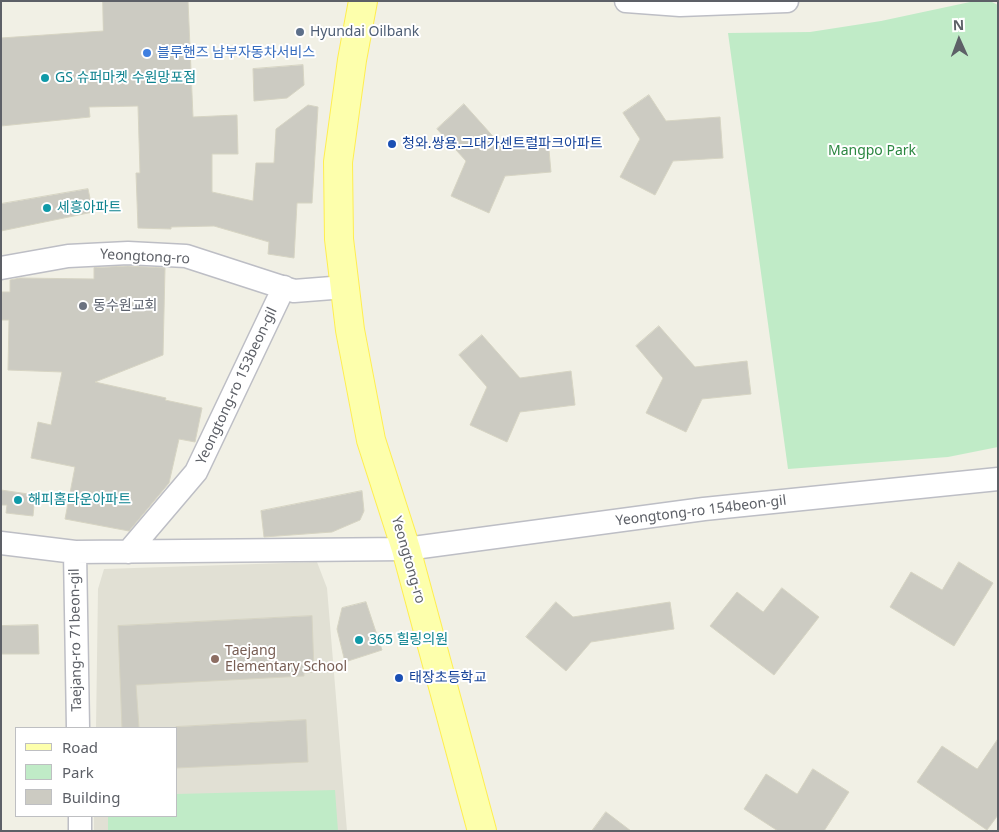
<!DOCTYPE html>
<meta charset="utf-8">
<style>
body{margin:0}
#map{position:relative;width:999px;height:832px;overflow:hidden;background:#f1f0e5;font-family:"Noto Sans",sans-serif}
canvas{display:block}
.frame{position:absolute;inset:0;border:2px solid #5d6067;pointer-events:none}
.legend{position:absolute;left:15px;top:727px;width:162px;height:90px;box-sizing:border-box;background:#fff;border:1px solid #bebfc2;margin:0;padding:6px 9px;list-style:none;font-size:15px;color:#5d6067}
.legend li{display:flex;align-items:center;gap:10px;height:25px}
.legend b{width:25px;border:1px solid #bebfc2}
.north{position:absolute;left:934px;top:15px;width:50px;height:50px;-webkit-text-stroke:4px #fff;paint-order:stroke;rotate:358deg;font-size:14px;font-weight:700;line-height:20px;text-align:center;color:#5d6067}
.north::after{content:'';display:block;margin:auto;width:18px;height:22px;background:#5d6067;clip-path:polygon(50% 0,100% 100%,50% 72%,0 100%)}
</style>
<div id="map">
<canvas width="999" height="832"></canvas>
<div class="frame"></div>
<ul class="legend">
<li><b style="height:6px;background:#fdffac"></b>Road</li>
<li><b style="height:14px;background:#c0ebc7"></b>Park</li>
<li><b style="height:14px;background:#cccbc2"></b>Building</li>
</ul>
<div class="north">N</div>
</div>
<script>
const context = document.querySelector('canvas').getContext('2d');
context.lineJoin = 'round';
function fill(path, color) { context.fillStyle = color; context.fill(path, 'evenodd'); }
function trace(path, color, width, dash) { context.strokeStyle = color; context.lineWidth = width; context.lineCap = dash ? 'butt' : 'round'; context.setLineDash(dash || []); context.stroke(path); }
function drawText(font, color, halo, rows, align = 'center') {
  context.font = font + ' "Noto Sans","Noto Sans KR",sans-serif'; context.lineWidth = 4; context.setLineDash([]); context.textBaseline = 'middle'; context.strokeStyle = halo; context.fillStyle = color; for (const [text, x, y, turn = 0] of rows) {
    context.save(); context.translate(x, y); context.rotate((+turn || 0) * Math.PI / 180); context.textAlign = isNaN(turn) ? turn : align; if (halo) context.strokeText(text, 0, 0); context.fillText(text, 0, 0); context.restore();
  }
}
const education = new Path2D(`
 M317,562L327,588L347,831H94V816H176V728H96L98,589L104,569Z`);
const green = new Path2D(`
 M990,1L998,5V447L948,457L788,469L728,33L810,32L881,21L970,2Z
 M335,790L338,831H108V816H176V794Z`);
const building = new Path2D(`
 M103,1H188L193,117L237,115L238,154H212V192L253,201L256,163H274L276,129L308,105L318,107L312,203H297L294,258L268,254L269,242L214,226L171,227V229L138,228L136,173H140L138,106L89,107L90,117L1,126V38L103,31Z
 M303,65L304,85L287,98L254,101L253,69Z
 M649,95L666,121L720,117L723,158L673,161L655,195L620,177L640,139L623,113Z
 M464,104L499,143L548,139L551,172L505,176L489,213L451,196L466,161L437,129Z
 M88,189L93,212L1,231V204Z
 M128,266L165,268L163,355L95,382L166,398L165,400L202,408L195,442L179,439L169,483L129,531L65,519L75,467L31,458L38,422L51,425L62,372L8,370L9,320H1L2,292H10V280L20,278L94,279V268Z
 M659,326L695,367L747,361L751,394L702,399L686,432L646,413L663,378L636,346Z
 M482,335L520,378L571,371L575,405L520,412L507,442L470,425L487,387L459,355Z
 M1,490L35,495L33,516L6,513L7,505H1Z
 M362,491L364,511L360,520L332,532L264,537L261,511Z
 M959,562L993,583L954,646L890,607L911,572L942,590Z
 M782,588L819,617L774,675L710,626L737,592L763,612Z
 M366,602L382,650L345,662L337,629L342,608Z
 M556,602L573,617L670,602L674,629L591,642L566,671L526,637Z
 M312,616L314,672L304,673V676L136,685L139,728H122L118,626Z
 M38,625L39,654H1V626Z
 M306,720L308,762L176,768V727Z
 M998,739V815L987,830L917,782L942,746L977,769Z
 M813,769L849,792L824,831H778L744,809L766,774L797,794Z
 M606,812L631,831H592Z`);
const minor = new Path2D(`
 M626,1L680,5L787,1
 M1,268L68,256L128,253L186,256L294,291L345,287
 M1,543L75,552L406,549L704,509L998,479
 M75,552L78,728
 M128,552L196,472L284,287
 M80,816V831`);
const major = new Path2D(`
 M363,1L352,60L338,162L339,239L350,330L371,440L406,549L482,831`);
const markers = [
 [300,32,5,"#5c6f8a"],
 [147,53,5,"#3f7fe0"],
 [45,78,5,"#0f9aa8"],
 [392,144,5,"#1a4fb4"],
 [47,208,5,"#0f9aa8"],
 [83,306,5,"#6b7280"],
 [18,500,5,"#0f9aa8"],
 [359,640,5,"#0f9aa8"],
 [215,659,5,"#8d6e63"],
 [399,678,5,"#1a4fb4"]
];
const serviceNames = [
 ["Hyundai Oilbank",310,32]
];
const shopNames = [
 ["블루핸즈 남부자동차서비스",157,53]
];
const cultureNames = [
 ["GS 슈퍼마켓 수원망포점",55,78],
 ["세흥아파트",57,208],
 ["해피홈타운아파트",28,500],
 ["365 힐링의원",369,640]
];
const transitNames = [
 ["청와.쌍용.그대가센트럴파크아파트",402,144],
 ["태장초등학교",409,678]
];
const parkNames = [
 ["Mangpo Park",872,151]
];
const streetNames = [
 ["Yeongtong-ro",145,257,3],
 ["Yeongtong-ro 153beon-gil",237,386,-65],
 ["Yeongtong-ro 154beon-gil",701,511,-7],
 ["Yeongtong-ro",408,560,74],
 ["Taejang-ro 71beon-gil",76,640,-91]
];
const worshipNames = [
 ["동수원교회",93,306]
];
const educationNames = [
 ["Taejang",225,651],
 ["Elementary School",225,667]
];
fill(education, '#e1e0d4');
fill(green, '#c0ebc7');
fill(building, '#cccbc2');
trace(building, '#d6d4c3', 1);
trace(minor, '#bdbec5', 25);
trace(major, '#ffee50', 30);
trace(minor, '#fff', 22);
trace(major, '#fdffac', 28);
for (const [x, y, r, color] of markers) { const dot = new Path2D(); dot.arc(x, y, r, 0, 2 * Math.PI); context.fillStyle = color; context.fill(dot); trace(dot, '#fff', 2); }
drawText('14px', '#4e5e75', '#fff', serviceNames, 'left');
drawText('14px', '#366cbe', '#fff', shopNames, 'left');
drawText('14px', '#0d838f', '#fff', cultureNames, 'left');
drawText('14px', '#164399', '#fff', transitNames, 'left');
drawText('14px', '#2c8741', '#fff', parkNames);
drawText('14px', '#5d6067', '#fff', streetNames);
drawText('14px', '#5b616d', '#fff', worshipNames, 'left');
drawText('14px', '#785e54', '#fff', educationNames, 'left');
</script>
